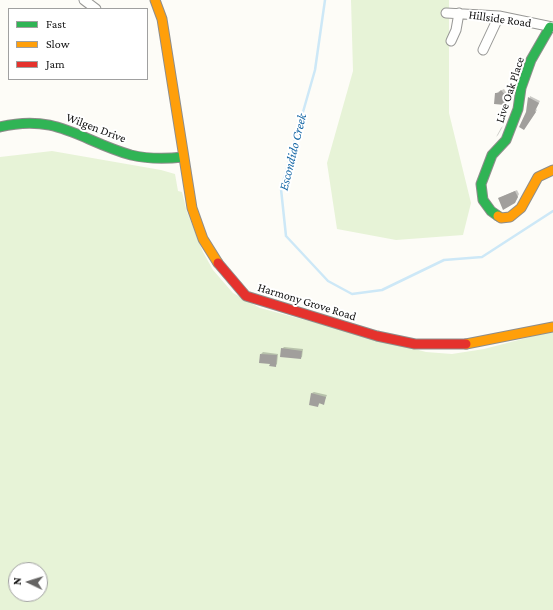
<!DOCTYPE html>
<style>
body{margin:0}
#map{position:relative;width:553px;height:610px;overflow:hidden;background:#fdfcf7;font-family:"Crimson Pro",serif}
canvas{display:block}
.legend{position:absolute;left:8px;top:8px;width:140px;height:72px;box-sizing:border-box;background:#fff;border:1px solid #a0a0a0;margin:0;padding:5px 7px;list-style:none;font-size:12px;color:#111}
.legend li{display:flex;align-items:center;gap:8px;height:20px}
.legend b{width:20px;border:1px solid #a0a0a0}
.north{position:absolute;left:8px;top:562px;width:40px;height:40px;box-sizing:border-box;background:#fff;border:1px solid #a0a0a0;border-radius:50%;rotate:274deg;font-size:11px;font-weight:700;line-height:16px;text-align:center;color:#111}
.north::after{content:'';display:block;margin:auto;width:14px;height:18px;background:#646362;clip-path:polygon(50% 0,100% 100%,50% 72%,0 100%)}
</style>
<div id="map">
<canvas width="553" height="610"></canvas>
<ul class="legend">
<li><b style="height:5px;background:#30b455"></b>Fast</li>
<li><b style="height:5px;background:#ff9f0a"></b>Slow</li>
<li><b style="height:5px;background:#e5322d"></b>Jam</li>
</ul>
<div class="north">N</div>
</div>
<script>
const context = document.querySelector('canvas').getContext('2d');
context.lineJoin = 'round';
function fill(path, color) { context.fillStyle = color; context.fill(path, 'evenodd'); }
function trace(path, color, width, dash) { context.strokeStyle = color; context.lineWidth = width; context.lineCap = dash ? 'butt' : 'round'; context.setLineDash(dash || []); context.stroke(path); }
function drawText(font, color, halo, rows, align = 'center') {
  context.font = font + ' "Crimson Pro",serif'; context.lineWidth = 4; context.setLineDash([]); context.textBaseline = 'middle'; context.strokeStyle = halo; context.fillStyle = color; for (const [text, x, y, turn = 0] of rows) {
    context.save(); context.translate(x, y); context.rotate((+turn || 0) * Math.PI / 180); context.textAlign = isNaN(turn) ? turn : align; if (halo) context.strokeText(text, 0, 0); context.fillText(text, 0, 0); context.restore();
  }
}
const green = new Path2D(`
 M351,0H449V113L471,203L463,235L396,240L337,229L327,163L353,71Z
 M52,151L161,170L175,174L178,191L182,192L187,212L203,252L213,270L233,293L260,308L426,352L452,354L484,349L553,331V610H0V157ZM16,570H40V594H16Z`);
const shadow = new Path2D(`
 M504,89L507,94L505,104L496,93Z
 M530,96L540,101L536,109L537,110L525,127Z
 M503,126L498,135L496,137L501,128Z
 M517,190L519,194L516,200L499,198Z
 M284,347L303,349L302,357L300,358L282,349Z
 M263,352L278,354L277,364L275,366L271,363L261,354Z
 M314,392L327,395L323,404L320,403L317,406L312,393Z`);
const stream = new Path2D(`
 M325,0L315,70L281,189L286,236L328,281L352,294L382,290L444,260L482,257L553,211`);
const building = new Path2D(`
 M501,90L506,96L505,105L494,104L495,93H498Z
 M528,97L539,103L535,111L536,112L524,130L519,127L526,112Z
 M515,191L518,197L515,203L503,210L498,198Z
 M281,348L302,351L301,359L280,357Z
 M260,354L277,355L276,367L269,366L270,364L259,363Z
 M311,393L326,397L324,405L319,403L318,407L309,405Z`);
const street = new Path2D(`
 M84,0L96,9
 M446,13L499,16L553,27
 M451,41L456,30L459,13
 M483,50L499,16`);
const fast = new Path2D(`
 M0,127C57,113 81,141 131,155C148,159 166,159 183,157
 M498,216L491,211L483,200L481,184L492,155L506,140L518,109L521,88L531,60L550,27`);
const slow = new Path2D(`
 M155,0L162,19L192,208L203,239L218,263
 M498,216L501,218L510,217L521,208L538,177L553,170
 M466,344L553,327`);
const jam = new Path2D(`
 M218,263L246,296L377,336L415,344H466`);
const streetNames = [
 ["Hillside Road",500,19,8],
 ["Live Oak Place",510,90,-72],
 ["Wilgen Drive",96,128,21],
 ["Harmony Grove Road",307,302,17]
];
const waterNames = [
 ["Escondido Creek",293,152,-76]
];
fill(green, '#e7f3d7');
fill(shadow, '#0003');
trace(stream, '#cde8f7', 2.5);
fill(building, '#a19f9c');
trace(street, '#979795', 11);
trace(fast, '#8e8d8b', 11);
trace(slow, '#8e8d8b', 11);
trace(jam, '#8e8d8b', 11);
trace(street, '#fffffe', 9);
trace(fast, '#30b455', 9);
trace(slow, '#ff9f0a', 9);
trace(jam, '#e5322d', 9);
drawText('12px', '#111', '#fff', streetNames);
drawText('italic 13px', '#1768a6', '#fff', waterNames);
</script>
